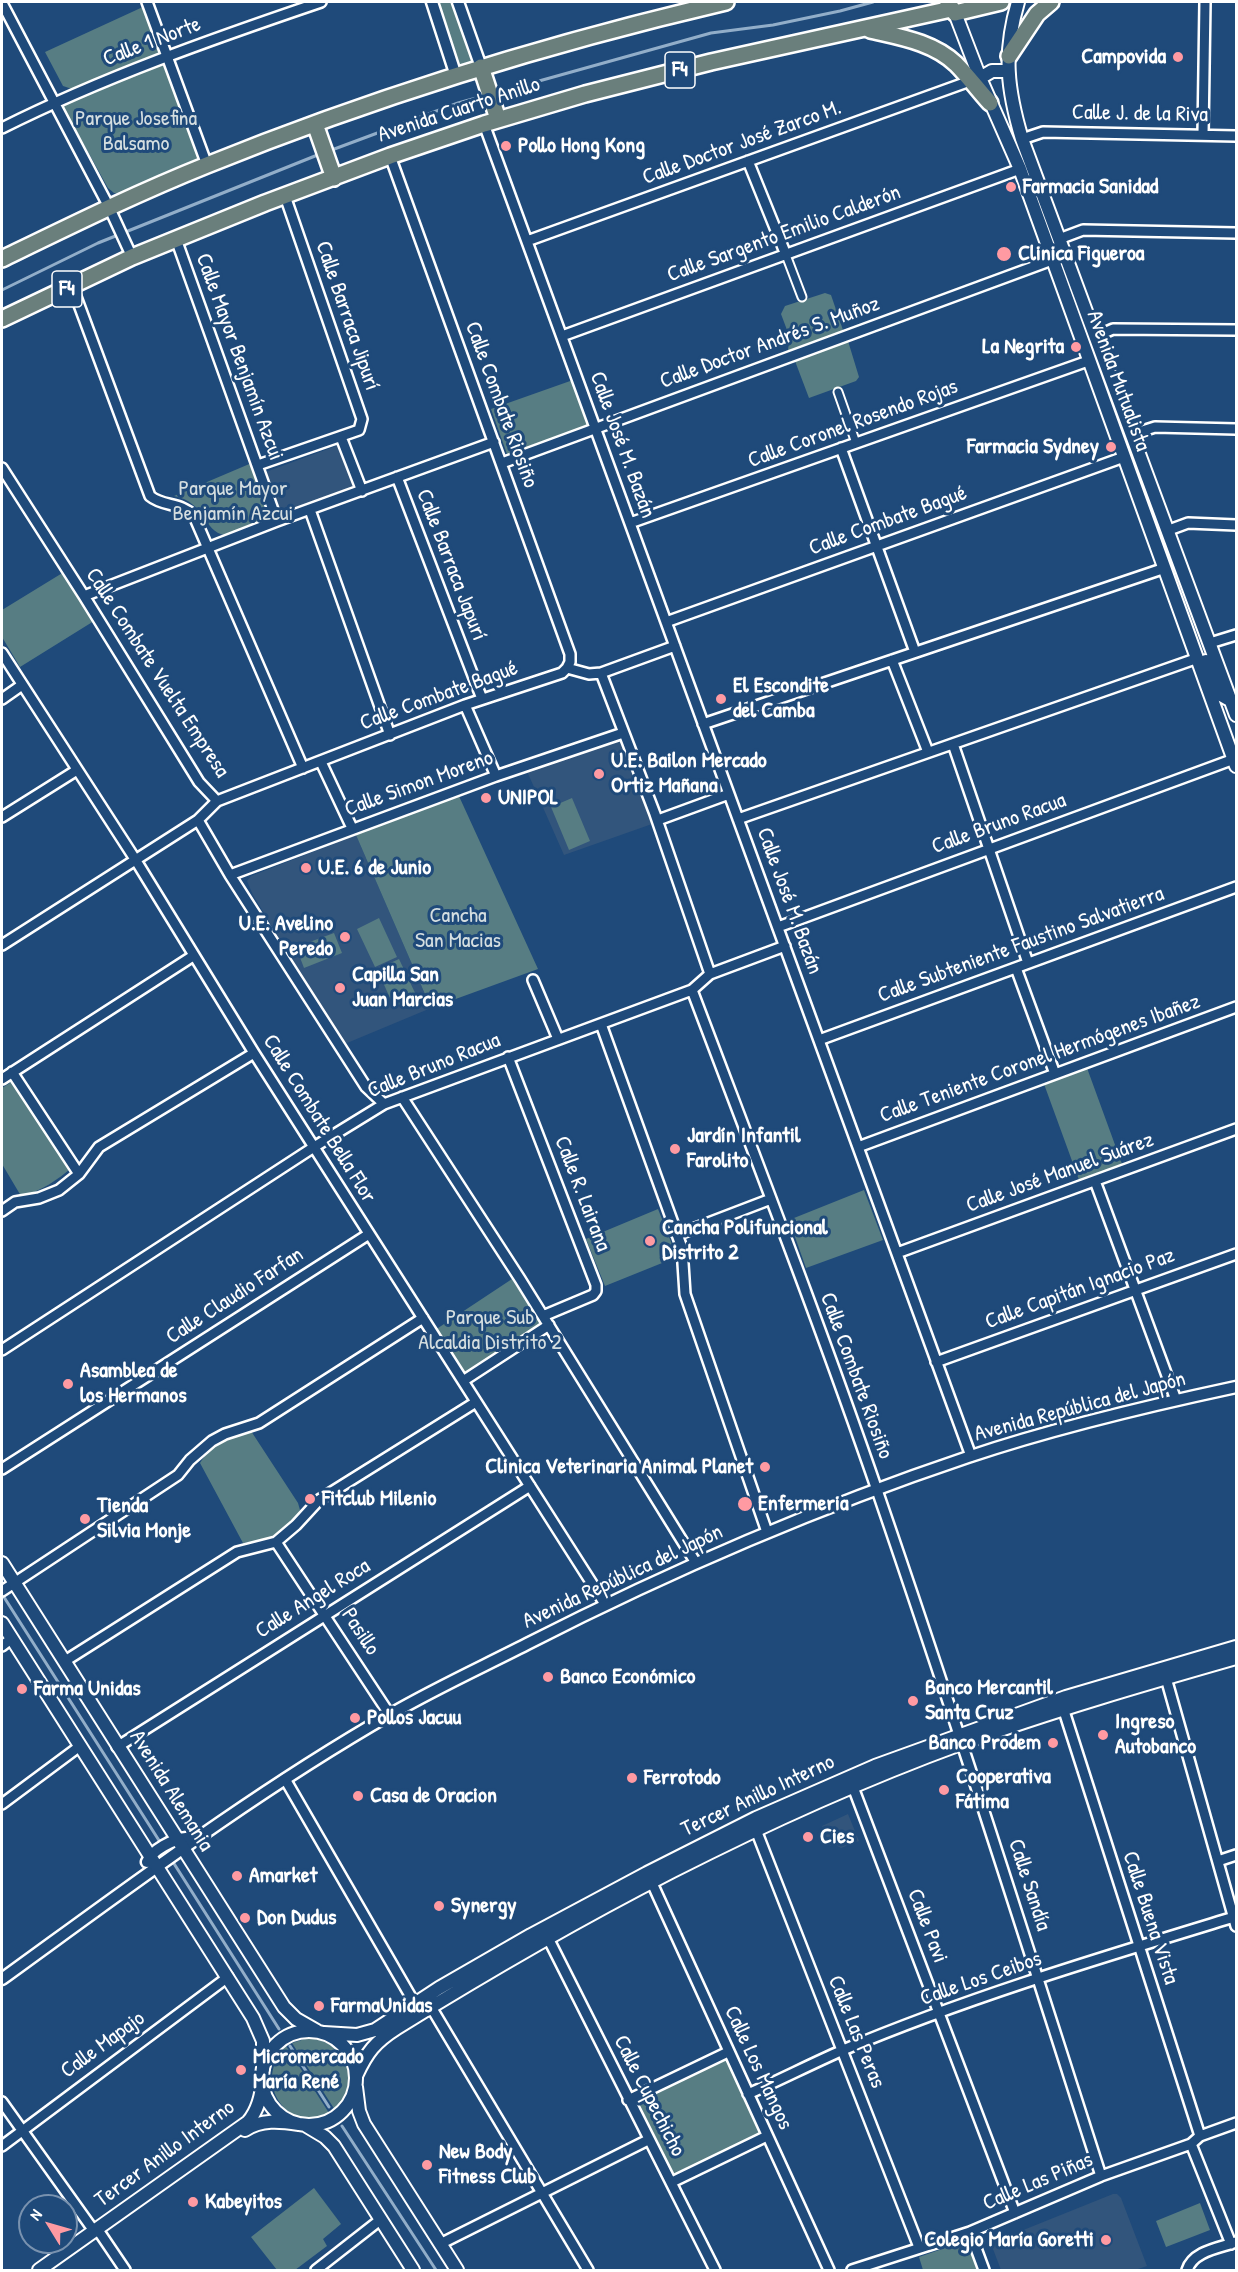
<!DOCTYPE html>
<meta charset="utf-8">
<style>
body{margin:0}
#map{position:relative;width:1238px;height:2272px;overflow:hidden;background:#1f4a7a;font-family:"Patrick Hand",sans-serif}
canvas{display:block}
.frame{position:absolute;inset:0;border:3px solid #fff;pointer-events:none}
.north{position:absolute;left:18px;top:2194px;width:60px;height:60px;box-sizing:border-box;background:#1f4a7a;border:2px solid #7992af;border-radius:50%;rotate:307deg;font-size:16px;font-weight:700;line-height:24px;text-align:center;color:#fff}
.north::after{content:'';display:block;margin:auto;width:21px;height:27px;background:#ff9aa2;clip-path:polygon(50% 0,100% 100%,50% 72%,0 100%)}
</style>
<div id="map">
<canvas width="1238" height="2272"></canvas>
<div class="frame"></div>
<div class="north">N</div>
</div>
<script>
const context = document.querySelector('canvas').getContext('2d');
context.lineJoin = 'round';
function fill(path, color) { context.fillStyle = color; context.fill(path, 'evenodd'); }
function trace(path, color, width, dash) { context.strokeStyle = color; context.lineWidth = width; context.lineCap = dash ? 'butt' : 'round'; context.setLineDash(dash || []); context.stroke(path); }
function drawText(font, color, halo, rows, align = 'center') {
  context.font = font + ' "Patrick Hand",sans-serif'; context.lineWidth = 6; context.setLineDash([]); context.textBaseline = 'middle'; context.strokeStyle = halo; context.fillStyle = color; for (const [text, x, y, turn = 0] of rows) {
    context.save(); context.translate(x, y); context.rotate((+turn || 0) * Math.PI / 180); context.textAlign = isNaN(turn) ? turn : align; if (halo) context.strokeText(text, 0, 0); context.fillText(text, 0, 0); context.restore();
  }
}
const built = new Path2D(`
 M339,445L354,487L278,515L263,473Z
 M618,738L624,742L652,824L564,855L526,769Z
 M356,835L431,1008L347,1043L340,1040L253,895L247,881L251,876Z
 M848,1814L859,1841L841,1848L834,1844L830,1846L822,1826Z
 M1113,2194H1117L1121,2198L1147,2266L1135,2270H1001L993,2249L996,2241Z`);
const green = new Path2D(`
 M437,2H453L475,62L460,67Z
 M145,6L160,49L157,54L72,89L63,86L45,52Z
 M165,62L202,161L122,194L114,193L108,188L62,105Z
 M825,293L831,295L844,333L787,355L790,338L781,314L785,306Z
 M848,341L859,377L856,381L809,398L795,361Z
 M573,380L589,428L508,457L491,409Z
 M254,462L261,491L273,516L271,519L225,535C203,532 206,502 174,496Z
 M64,572L94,621L20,667L2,637V610Z
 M458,794L538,969L431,1008L356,835Z
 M572,798L590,841L569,850L551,807Z
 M379,918L397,957L375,967L357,929Z
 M334,933L342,953L304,968L296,947Z
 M399,959L417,997L394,1007L377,969Z
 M1087,1068L1122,1164L1079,1180L1044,1084Z
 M16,1079L74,1166C57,1180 42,1191 21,1196L2,1164V1088Z
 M864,1190L883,1240L806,1268L789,1220Z
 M658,1209L677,1257L605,1286L586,1239Z
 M512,1279L546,1331L469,1382L435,1330Z
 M251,1431L298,1503L300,1510C294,1535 266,1541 243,1543L200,1463C214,1442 226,1435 251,1431Z
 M308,2038C347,2041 368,2084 335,2110L292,2043Z
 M286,2046L329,2113C288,2135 251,2082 286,2046Z
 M726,2057L764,2132L674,2177L637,2101Z
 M314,2188L341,2224L323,2239L327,2246L295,2270H277L251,2237Z
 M1200,2203L1210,2230L1166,2247L1156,2221Z
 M962,2242L968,2244L977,2270H923L919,2257Z`);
const stream = new Path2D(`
 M496,93L711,33L773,25L840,11L873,2
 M329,151L458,103L487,95
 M2,290L98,243L320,154
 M2,1594L160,1842
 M173,1862L279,2029
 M290,2046L329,2107
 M342,2126L436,2270`);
const pedestrian = new Path2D(`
 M786,255L802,297
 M838,392L856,443`);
const minor = new Path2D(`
 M147,2L207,165
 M2,3L109,207L132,257
 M484,124L971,1456
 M2,128C104,77 212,39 321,2
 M1203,134L1205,2
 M1022,139L1043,132L1236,136
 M390,156L570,654V662L567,668
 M748,161L786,255
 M176,239L277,521
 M1059,239L1083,230L1236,233
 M527,241L970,81
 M72,286L150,496C163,507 181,502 194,516L303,768
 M562,336L1020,169
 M1095,337L1113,329L1236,330
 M1133,434L1155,427L1236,429
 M341,437L362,491
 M841,448L915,652
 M502,463L1052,260
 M258,465L359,430L362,419L285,196
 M2,468L84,596L199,782L217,801
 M397,477L482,699
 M310,510L390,735
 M630,523L1088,361
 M1169,530L1188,523L1236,525
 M84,596L277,521L494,442
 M666,622L1124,457
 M1210,643L1236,635
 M2,653L135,859L254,1053L605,1604
 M892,660L928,752
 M567,668L589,674L601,673L675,646
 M601,673L655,814L710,974
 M2,699L22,685
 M465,705L496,776
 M703,724L1165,568
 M953,744L1028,963
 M321,762L352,828
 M2,817L77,770
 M738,819L1198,658
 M658,820L729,794
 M230,875L496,776L623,733
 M778,927L1234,759
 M2,945L198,820
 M1016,968L1055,1074
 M533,980L558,1039
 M692,990C755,1157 820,1324 878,1493C956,1720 1028,1948 1101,2176
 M601,1024L682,1248L685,1294L767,1532
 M819,1040L1236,887
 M508,1057L596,1285V1291L593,1295L543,1316
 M12,1072L79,1174
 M2,1079L193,956
 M402,1097L520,1279L696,1563
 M384,1104L366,1087L230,875L198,820L217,801L465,705L562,673L567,668
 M858,1147L1236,1007
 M1095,1181L1176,1400
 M2,1211L15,1202L39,1198L59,1190L79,1174L99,1147L254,1053
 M677,1235L771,1199
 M897,1253L1236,1129
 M2,1350L314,1147L384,1104L692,990L710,974L785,946
 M936,1362L1236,1254
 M463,1381L549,1325
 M2,1469L369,1234
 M276,1542L390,1715
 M2,1591L178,1475L190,1460L212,1441L225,1434L259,1423L423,1318
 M2,1646L11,1639
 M65,1661L237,1552L276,1542L296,1525L319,1500L476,1402
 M1166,1678L1236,1926
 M1064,1711L1200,2136
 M117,1747L530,1486
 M285,1779L415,2004
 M853,1787L1015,2213
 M2,1804L80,1746
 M756,1830L919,2247
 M1218,1861L1236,1855
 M652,1883L829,2270
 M548,1938L715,2270
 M431,2007L588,2270
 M748,2094C780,2080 811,2064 843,2050C969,1997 1103,1957 1234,1917
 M628,2100L728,2052
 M2,2102L94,2231
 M1191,2144L1231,2244
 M2,2146L228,1977
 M672,2182L767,2136
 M970,2232L984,2270
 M100,2233L125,2270
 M440,2244L648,2140
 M316,2270L380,2220
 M852,2270L970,2232L1101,2176L1191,2144L1200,2136L1236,2123
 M1187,2270C1193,2251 1219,2248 1236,2242`);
const tertiary = new Path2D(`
 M432,2L456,76
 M458,2L481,67
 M147,1862C152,1850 173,1839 186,1838
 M2,1979C129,1887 255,1792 391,1714C436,1688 482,1667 527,1644C670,1571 816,1508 968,1457C1054,1428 1147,1406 1236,1387`);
const secondary = new Path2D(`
 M1018,2C1003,53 1007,89 1022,139L1236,715
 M955,13L980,78L1020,169L1236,766
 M980,78L992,71H1007
 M1206,661L1221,695L1228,699
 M2,1563L284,2007L296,2019L317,2031
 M2,1623L253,2018L263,2041V2070
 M262 2078a47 47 0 1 1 94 0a47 47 0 1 1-94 0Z
 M324,2033L357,2035L375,2030L439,1988L531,1935L647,1873L756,1818L875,1766L1066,1697L1236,1647
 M356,2076C367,2052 375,2042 397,2028C576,1917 764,1816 963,1743C1052,1711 1145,1684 1236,1658
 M356,2087L359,2111L364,2124L457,2270
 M305,2125L325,2137L334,2146L413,2270
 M245,2130C261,2119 280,2121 299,2124
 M39,2270L248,2122C259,2109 262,2094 263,2078`);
const trunk = new Path2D(`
 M948,3L955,13L1001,2
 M870,30C900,37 933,42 956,64C968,76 979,91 990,103
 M1009,56L1037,14L1051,2
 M481,67L498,119
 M315,124L334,178
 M2,259C70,226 137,193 207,165C375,97 550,43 726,2
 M2,319L132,257L265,203L390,156L484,124L585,94L711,62L951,9`);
const markers = [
 [1178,57,6,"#ff9aa2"],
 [506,146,6,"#ff9aa2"],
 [1011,187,6,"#ff9aa2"],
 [1004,254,8,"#ff9aa2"],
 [1076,347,6,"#ff9aa2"],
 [1111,447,6,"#ff9aa2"],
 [721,699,6,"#ff9aa2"],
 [599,774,6,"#ff9aa2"],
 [486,798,6,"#ff9aa2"],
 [306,868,6,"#ff9aa2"],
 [345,937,6,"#ff9aa2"],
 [340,988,6,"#ff9aa2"],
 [675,1149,6,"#ff9aa2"],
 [650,1241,6,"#ff9aa2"],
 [68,1384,6,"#ff9aa2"],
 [765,1467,6,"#ff9aa2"],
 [310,1499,6,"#ff9aa2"],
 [745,1504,8,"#ff9aa2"],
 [85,1519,6,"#ff9aa2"],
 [548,1677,6,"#ff9aa2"],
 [22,1689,6,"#ff9aa2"],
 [913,1701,6,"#ff9aa2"],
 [355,1718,6,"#ff9aa2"],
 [1103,1735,6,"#ff9aa2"],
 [1053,1743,6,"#ff9aa2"],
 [632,1778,6,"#ff9aa2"],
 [944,1790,6,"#ff9aa2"],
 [358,1796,6,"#ff9aa2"],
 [808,1837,6,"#ff9aa2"],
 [237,1876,6,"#ff9aa2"],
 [439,1906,6,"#ff9aa2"],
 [245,1918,6,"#ff9aa2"],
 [319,2006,6,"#ff9aa2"],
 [241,2070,6,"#ff9aa2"],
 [427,2165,6,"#ff9aa2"],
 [193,2202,6,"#ff9aa2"],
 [1106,2240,6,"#ff9aa2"]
];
const shields = [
 [680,70,30],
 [67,289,30]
];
const shieldNames = [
 ["F4",680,70],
 ["F4",67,289]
];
const streetNames = [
 ["Calle 1 Norte",152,42,-21],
 ["Avenida Cuarto Anillo",459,110,-18],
 ["Calle J. de la Riva",1140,114,1],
 ["Calle Doctor José Zarco M.",742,143,-20],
 ["Calle Sargento Emilio Calderón",784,234,-20],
 ["Calle Barraca Jipurí",347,316,71],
 ["Calle Doctor Andrés S. Muñoz",770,343,-20],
 ["Calle Mayor Benjamín Azcui",239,357,70],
 ["Avenida Mutualista",1118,381,70],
 ["Calle Combate Riosiño",501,405,70],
 ["Calle Coronel Rosendo Rojas",853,424,-20],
 ["Calle José M. Bazán",622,445,70],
 ["Calle Combate Bagué",888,521,-20],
 ["Calle Barraca Japurí",451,565,69],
 ["Calle Combate Vuelta Empresa",157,673,57],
 ["Calle Combate Bagué",439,696,-20],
 ["Calle Simon Moreno",419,784,-20],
 ["Calle Bruno Racua",999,824,-20],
 ["Calle José M. Bazán",789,901,70],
 ["Calle Subteniente Faustino Salvatierra",1021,945,-20],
 ["Calle Teniente Coronel Hermógenes Ibañez",1040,1059,-20],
 ["Calle Bruno Racua",434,1066,-22],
 ["Calle Combate Bella Flor",319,1119,58],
 ["Calle José Manuel Suárez",1060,1173,-20],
 ["Calle R. Lairana",582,1194,69],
 ["Calle Capitán Ignacio Paz",1080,1289,-20],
 ["Calle Claudio Farfan",235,1296,-33],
 ["Calle Combate Riosiño",856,1376,70],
 ["Avenida República del Japón",1080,1407,-15],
 ["Avenida República del Japón",623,1577,-25],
 ["Calle Angel Roca",313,1599,-32],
 ["Pasillo",360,1632,57],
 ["Avenida Alemania",171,1791,58],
 ["Tercer Anillo Interno",758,1796,-25],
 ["Calle Sandía",1029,1885,72],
 ["Calle Buena Vista",1150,1918,72],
 ["Calle Pavi",927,1926,69],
 ["Calle Los Ceibos",981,1979,-19],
 ["Calle Las Peras",856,2032,68],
 ["Calle Mapajo",103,2045,-36],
 ["Calle Los Mangos",758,2068,65],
 ["Calle Cupechicho",649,2096,63],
 ["Tercer Anillo Interno",165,2154,-36],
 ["Calle Las Piñas",1038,2182,-23]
];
const poiNames = [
 ["Campovida",1166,57,"right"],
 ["Pollo Hong Kong",518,146],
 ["Farmacia Sanidad",1023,187],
 ["Clinica Figueroa",1018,254],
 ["La Negrita",1064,347,"right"],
 ["Farmacia Sydney",1099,447,"right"],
 ["El Escondite",733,686],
 ["del Camba",733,711],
 ["U.E. Bailon Mercado",611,761],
 ["Ortiz Mañana",611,786],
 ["UNIPOL",498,798],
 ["U.E. 6 de Junio",318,868],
 ["U.E. Avelino",333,924,"right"],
 ["Peredo",333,949,"right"],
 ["Capilla San",352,975],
 ["Juan Marcias",352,1000],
 ["Jardín Infantil",687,1136],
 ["Farolito",687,1161],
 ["Cancha Polifuncional",662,1228],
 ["Distrito 2",662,1253],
 ["Asamblea de",80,1371],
 ["los Hermanos",80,1396],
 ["Clinica Veterinaria Animal Planet",753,1467,"right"],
 ["Fitclub Milenio",322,1499],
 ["Enfermeria",758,1504],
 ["Tienda",97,1506],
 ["Silvia Monje",97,1531],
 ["Banco Económico",560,1677],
 ["Banco Mercantil",925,1688],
 ["Santa Cruz",925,1713],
 ["Farma Unidas",34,1689],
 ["Pollos Jacuu",367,1718],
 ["Ingreso",1115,1722],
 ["Autobanco",1115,1747],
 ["Banco Prodem",1041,1743,"right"],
 ["Cooperativa",956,1777],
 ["Fátima",956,1802],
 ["Ferrotodo",644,1778],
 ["Casa de Oracion",370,1796],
 ["Cies",820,1837],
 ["Amarket",249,1876],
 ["Synergy",451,1906],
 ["Don Dudus",257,1918],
 ["FarmaUnidas",331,2006],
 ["Micromercado",253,2057],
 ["María René",253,2082],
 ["New Body",439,2152],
 ["Fitness Club",439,2177],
 ["Kabeyitos",205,2202],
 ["Colegio María Goretti",1094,2240,"right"]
];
const parkNames = [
 ["Parque Josefina",136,119],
 ["Balsamo",136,144],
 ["Parque Mayor",233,489],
 ["Benjamín Azcui",233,514],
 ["Cancha",458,916],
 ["San Macias",458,941],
 ["Parque Sub",490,1318],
 ["Alcaldia Distrito 2",490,1343]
];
fill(built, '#32557c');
fill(green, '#577d83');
trace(stream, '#92aec9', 3);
trace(pedestrian, '#fff', 11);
trace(minor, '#fff', 14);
trace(tertiary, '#fff', 15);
trace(secondary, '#fff', 16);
trace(trunk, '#fff', 20);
trace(pedestrian, '#1f4a7a', 7);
trace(minor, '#1f4a7a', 9);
trace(tertiary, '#1f4a7a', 10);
trace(secondary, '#1f4a7a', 12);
trace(trunk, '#6a7f7c', 15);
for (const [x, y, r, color] of markers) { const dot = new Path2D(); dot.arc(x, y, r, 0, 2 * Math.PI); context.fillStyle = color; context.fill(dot); trace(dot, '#1f4a7a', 2); }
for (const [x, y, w] of shields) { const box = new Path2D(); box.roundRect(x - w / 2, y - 18, w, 36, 4.5); context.fillStyle = '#1f4a7a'; context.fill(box); trace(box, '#fff', 1.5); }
drawText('bold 21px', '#fff', null, shieldNames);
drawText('22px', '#fff', '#1f4a7a', streetNames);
drawText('bold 22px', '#fff', '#1f4a7a', poiNames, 'left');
drawText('22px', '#d5dee0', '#1f4a7a', parkNames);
</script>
